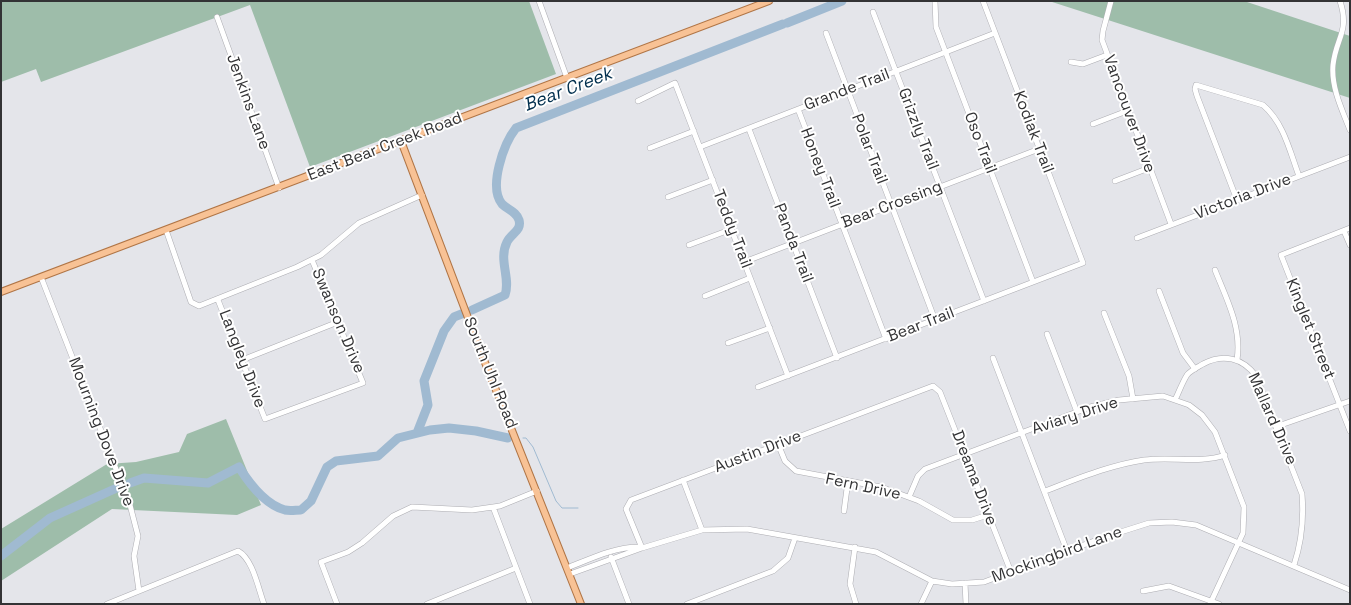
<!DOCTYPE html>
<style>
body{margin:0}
#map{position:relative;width:1351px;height:605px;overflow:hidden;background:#e4e5ea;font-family:"Space Grotesk",sans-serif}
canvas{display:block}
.frame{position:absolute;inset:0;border:2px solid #333335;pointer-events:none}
</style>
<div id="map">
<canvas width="1351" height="605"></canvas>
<div class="frame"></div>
</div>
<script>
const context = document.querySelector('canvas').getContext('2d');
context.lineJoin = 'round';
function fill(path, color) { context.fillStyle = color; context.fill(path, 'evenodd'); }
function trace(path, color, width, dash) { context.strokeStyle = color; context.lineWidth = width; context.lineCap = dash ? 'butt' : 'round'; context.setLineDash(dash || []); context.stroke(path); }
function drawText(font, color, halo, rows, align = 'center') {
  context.font = font + ' "Space Grotesk",sans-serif'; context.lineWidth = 4; context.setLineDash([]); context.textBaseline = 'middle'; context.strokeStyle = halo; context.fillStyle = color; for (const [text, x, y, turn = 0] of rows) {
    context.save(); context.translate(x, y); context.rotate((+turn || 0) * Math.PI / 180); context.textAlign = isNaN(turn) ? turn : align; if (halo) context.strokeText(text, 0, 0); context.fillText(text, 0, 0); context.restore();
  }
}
const green = new Path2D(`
 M1,1H529L556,74L310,167L250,5L41,82L36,69L1,82Z
 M1049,1H1244L1350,36V98Z
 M226,419L261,505L237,515L112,509L1,581V529L107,464L136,462L179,452L187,434Z`);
const stream = new Path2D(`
 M523,438H526L533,447L556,501L562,508H578`);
const river = new Path2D(`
 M787,23L842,1
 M472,310L505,295C511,278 498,260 507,242C511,233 522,231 519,220C517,212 507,209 502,204C488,187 504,143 516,128L783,24
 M417,433L428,405L424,381L444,331L454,317L464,313
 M130,483L144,478L208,483L239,467C249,483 266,505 285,510C290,511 296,510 301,510L311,501L327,467L336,461L378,456L398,438L430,430L449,428L476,431L508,438
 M1,556L50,518L119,487`);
const minor = new Path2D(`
 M539,1L567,78
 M935,1L936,27L1033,282
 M1111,1L1103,31L1102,40L1171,224
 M1340,1C1350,32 1336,37 1333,65C1331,87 1342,110 1350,130
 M873,12L984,301
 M217,17L279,188
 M826,33L935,320
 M1071,62L1083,64L1107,55
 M638,101L675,83L788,376
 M798,109L886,339
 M1093,124L1127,111
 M749,129L837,358
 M700,147L995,33
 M650,148L694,131
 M1115,181L1149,168
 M668,197L713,180
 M1237,200L1197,96L1195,89L1196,85L1263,105C1284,123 1290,152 1299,176
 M1350,228L1281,255L1350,431
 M166,230L191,302L199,306L297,267L321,255L359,223L422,195
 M1344,231L1350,245
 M1137,238L1350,157
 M689,245L732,229
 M744,262L1039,149
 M1215,270C1227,300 1242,328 1237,360
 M41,277L130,505L138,536L134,556L139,591
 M1159,291L1183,353L1195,369
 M705,296L750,278
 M218,300L265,419L363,383L312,260
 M1104,313L1129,376L1133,399
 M1047,334L1077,412
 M728,343L770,328
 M993,358L1067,551
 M242,360L338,322
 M758,387L1083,263L983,1
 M1175,400C1179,392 1182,383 1187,375C1190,371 1198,367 1203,364C1223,353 1243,358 1256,376L1302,494C1304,519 1302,541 1294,565
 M1278,426L1350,401
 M778,444L785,461L796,471L881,487L919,501L953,520H972L988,515
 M683,480L702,530
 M1045,491C1077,479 1110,465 1144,460C1171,456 1200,464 1225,455
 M909,497L918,476L925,469L1090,407L1119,400L1163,396L1189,405L1202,415L1215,432L1244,507L1243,533L1210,604
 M493,507L530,604
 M844,511L848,481
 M855,547L850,584L856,604
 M642,548L626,509L631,500L933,386L940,392L1011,572
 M611,557L629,604
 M567,568C590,559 614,547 639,547
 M570,574L642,548L702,530L747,529L876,552L932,581L952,584L984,582L1105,537L1149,523L1172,522L1196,525L1350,590
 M965,583L966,604
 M1143,591L1169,586L1219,604
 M107,604L238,551C253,559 258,588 264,604
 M337,604L321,562L348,552L362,543L393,516L412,507L472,510L500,506L537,491
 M427,604L516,568
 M687,604L773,571L788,558L795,538
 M921,604L932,581`);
const major = new Path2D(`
 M401,141L484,360L581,604
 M1,292L769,1`);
const streetNames = [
 ["Grande Trail",847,90,-21],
 ["Jenkins Lane",248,102,70],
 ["Vancouver Drive",1129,114,70],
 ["Grizzly Trail",918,129,69],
 ["Kodiak Trail",1033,132,69],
 ["Oso Trail",980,143,69],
 ["East Bear Creek Road",385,147,-21],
 ["Polar Trail",869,149,69],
 ["Honey Trail",820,168,69],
 ["Victoria Drive",1243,197,-21],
 ["Bear Crossing",892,205,-21],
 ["Teddy Trail",732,229,69],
 ["Panda Trail",793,243,69],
 ["Swanson Drive",338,321,67],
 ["Bear Trail",921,325,-21],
 ["Kinglet Street",1310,329,68],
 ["Langley Drive",242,359,69],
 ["South Uhl Road",490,373,68],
 ["Aviary Drive",1075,416,-18],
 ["Mallard Drive",1272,419,66],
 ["Mourning Dove Drive",101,432,69],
 ["Austin Drive",758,452,-21],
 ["Dreama Drive",974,478,69],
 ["Fern Drive",863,487,12],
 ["Mockingbird Lane",1057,555,-20]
];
const waterNames = [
 ["Bear Creek",568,90,-21]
];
fill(green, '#9ebdaa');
trace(stream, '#a0bad1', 1);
trace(river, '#a0bad1', 9);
trace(minor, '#adadb2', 6);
trace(major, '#b07546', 8);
trace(minor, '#fff', 5);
trace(major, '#f8c295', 6);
drawText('16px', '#333335', '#fff', streetNames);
drawText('italic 18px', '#002e4d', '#fff', waterNames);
</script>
